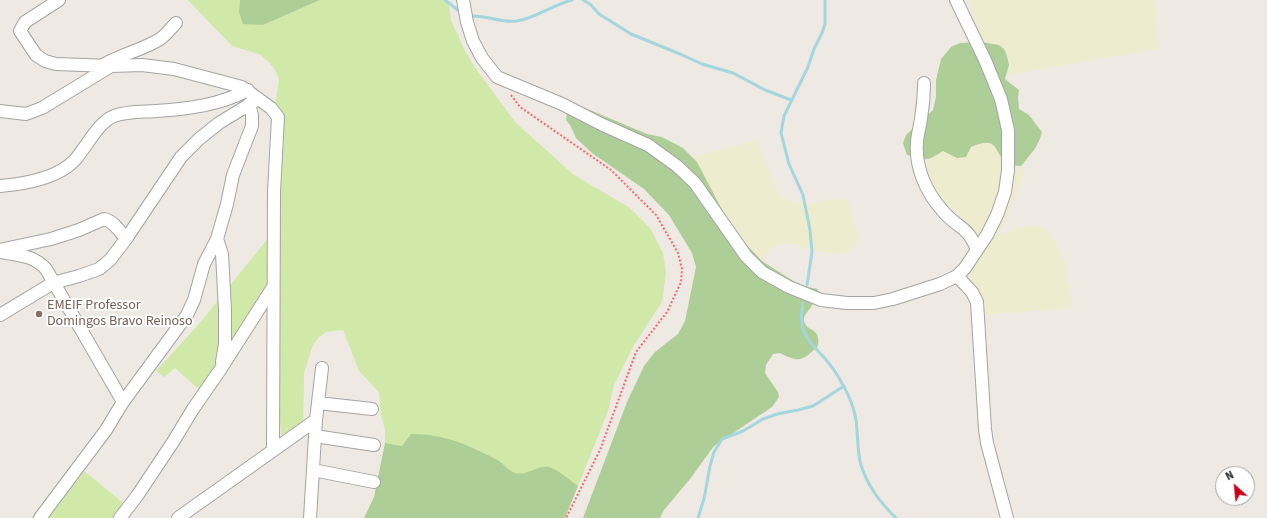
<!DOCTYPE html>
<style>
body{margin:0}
#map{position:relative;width:1267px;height:518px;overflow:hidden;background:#eee9e3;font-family:"Source Sans 3",sans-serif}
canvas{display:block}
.north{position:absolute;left:1215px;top:466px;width:40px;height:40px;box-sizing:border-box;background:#fff;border:1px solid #a5a5a5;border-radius:50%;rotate:333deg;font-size:11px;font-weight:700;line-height:16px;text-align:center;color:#1d1d1d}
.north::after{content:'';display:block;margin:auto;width:14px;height:18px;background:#ca0018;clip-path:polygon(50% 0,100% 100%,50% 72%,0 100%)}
</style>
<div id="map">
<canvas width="1267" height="518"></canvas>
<div class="north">N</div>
</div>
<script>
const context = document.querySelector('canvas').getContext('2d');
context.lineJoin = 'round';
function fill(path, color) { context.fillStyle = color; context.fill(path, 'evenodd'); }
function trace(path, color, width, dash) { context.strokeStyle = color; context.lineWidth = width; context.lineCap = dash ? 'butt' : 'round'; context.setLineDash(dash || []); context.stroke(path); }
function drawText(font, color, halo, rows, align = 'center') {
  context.font = font + ' "Source Sans 3",sans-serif'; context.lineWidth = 4; context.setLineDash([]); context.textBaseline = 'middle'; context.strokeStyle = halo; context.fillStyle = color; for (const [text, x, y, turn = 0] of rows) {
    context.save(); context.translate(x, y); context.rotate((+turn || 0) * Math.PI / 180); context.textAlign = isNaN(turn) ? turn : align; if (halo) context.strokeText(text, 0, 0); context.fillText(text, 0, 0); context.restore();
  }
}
const farmland = new Path2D(`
 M969,0H1156L1159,49L1006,75L1009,65L1007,56L1004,49L999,45L982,42Z
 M757,140L780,196L794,203L811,204L830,199L848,200L851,207L853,223L857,230L858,243L847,253L836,254L823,252L808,250L795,244H779L769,251L762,261L738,236L729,223L697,162L693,157Z
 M988,143L994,145L1008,165L1021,166L1024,174L1000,233L1001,235L1017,227L1038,226L1046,229L1054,239L1065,260L1072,308L979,315L977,288L969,276L954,267L964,259L977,238L973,230L965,220L948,205L935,192L930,179L927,159L931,158L937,153L943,151L969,153L971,147L979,144Z`);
const grass = new Path2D(`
 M188,0H240L239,12L263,25L320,0H448L451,20L464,49L476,69L516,123L574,175L630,208L650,228L663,253L666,273L662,302L633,347L614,385L608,411L578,486L556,471L534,470L522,475L512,472L500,462L475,448L439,437L402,446L385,443V430L381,415L379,392L359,371L343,330L326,332L318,338L313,345L304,373L303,427L282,439L279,412L278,328L271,281L202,392L175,368L164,377L156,371L199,324L269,237L274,114L279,79L275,70L269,62L259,54L232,46Z
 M73,462L126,505L117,518H31Z`);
const forest = new Path2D(`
 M240,0H320L263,25L243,24L239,12Z
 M982,42L999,45L1004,49L1007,56L1009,65L1005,79L1019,90L1018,98L1019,109L1029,115L1042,132C1039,146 1030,155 1021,166L1008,165C992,151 1000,135 971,147L966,157L957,158L943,151C939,153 936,156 931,158C925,161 914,156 907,155L903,143L906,135L933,110L936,97V80L941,59L951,47L960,43Z
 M573,105H578L647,134L662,137L683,148L697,162L729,223L738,236L762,261L801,286L818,289C816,295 815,302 811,307C809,311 803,315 804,321C807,333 821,326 818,346C803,361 799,363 780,353L773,354L766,365L765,373L778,392L779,397L772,407L714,446L690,479L664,510L660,518H583L627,402L644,366L655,352L678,334L685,321L696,267L692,253L669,215L644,189L592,153L576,138L570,125L566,120L567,113Z
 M411,434C441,433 473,446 499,461C504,464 508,470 513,472C525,478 536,465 549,467C557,469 571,481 578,486L565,518H364L374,497L385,443L402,446Z`);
const stream = new Path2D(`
 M445,0L459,11
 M583,0L590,4L599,14L631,34L680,54L702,64L733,73L765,90L791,100
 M473,16C488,16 503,23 517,21C536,18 552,5 572,0
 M807,285L812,252L810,230L803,195L789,164L781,133L784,116L808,67L814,49L822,33L825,24V0
 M803,303C795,342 819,345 836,373C845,388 853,402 856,420C858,435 857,451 861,465C868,487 880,502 896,518
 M698,518L704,499L710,466L714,452L722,439L743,431L763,419L777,414L798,410L813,406L844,386`);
const path = new Path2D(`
 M511,95L520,107L611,170L656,215L678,253L682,269L681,282L667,312L636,352L600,450L566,518`);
const street = new Path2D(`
 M59,0L25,22L20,31L36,55L45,61L56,64L111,66L142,65L174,69L242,87L271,108L278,117L274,192L273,450
 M463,0L467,22L473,41L482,58L497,77L562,104L603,125L648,145L677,166L695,183L746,256L762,272L789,287L821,300L847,303H874L893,299L940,284L957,276L965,268L987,235L997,215L1005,192L1008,170V130L1001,99L985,60L956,0
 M103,65C121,54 143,50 160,39C166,35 171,28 176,23
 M924,83C924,95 923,107 921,119C920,127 917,135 917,143C915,167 926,192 942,210C956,228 968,225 977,250
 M0,111L26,114L42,108L111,66
 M0,186C24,184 56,179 74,161C86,148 98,122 114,116C127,111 143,112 156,111C188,109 220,105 248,90
 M217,239L222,254L225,310V344L222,362
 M0,250L51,239L79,230L104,219C114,221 120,232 126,239
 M0,252C18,255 33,255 46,269L123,402
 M957,276L972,292L977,302L985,429L987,443L1007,518
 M0,315L53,283L79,276L99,269L110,260L126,239L181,157L199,139L219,123L255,101
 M318,403L372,409
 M315,436L374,445
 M313,470L374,482
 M40,518L106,430L123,402L187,315L194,300L204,264L217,239L227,204L233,175L252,126V115L249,104
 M120,518L137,496L173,442L193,409L220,370L273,287
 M178,518L316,420
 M310,518L316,420L322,368`);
const markers = [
 [39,314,4,"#8d6e63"]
];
const educationNames = [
 ["EMEIF Professor",47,306],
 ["Domingos Bravo Reinoso",47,322]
];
fill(farmland, '#eeecce');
fill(grass, '#d0e9a8');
fill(forest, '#aece97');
trace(stream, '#a3d6dd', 3);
trace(street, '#a4a4a4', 14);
trace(path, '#fa686b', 2, [2, 2]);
trace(street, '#fff', 12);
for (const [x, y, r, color] of markers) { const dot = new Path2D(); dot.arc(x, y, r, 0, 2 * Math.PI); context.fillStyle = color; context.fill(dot); trace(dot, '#fff', 1.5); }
drawText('14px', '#785e54', '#fff', educationNames, 'left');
</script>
